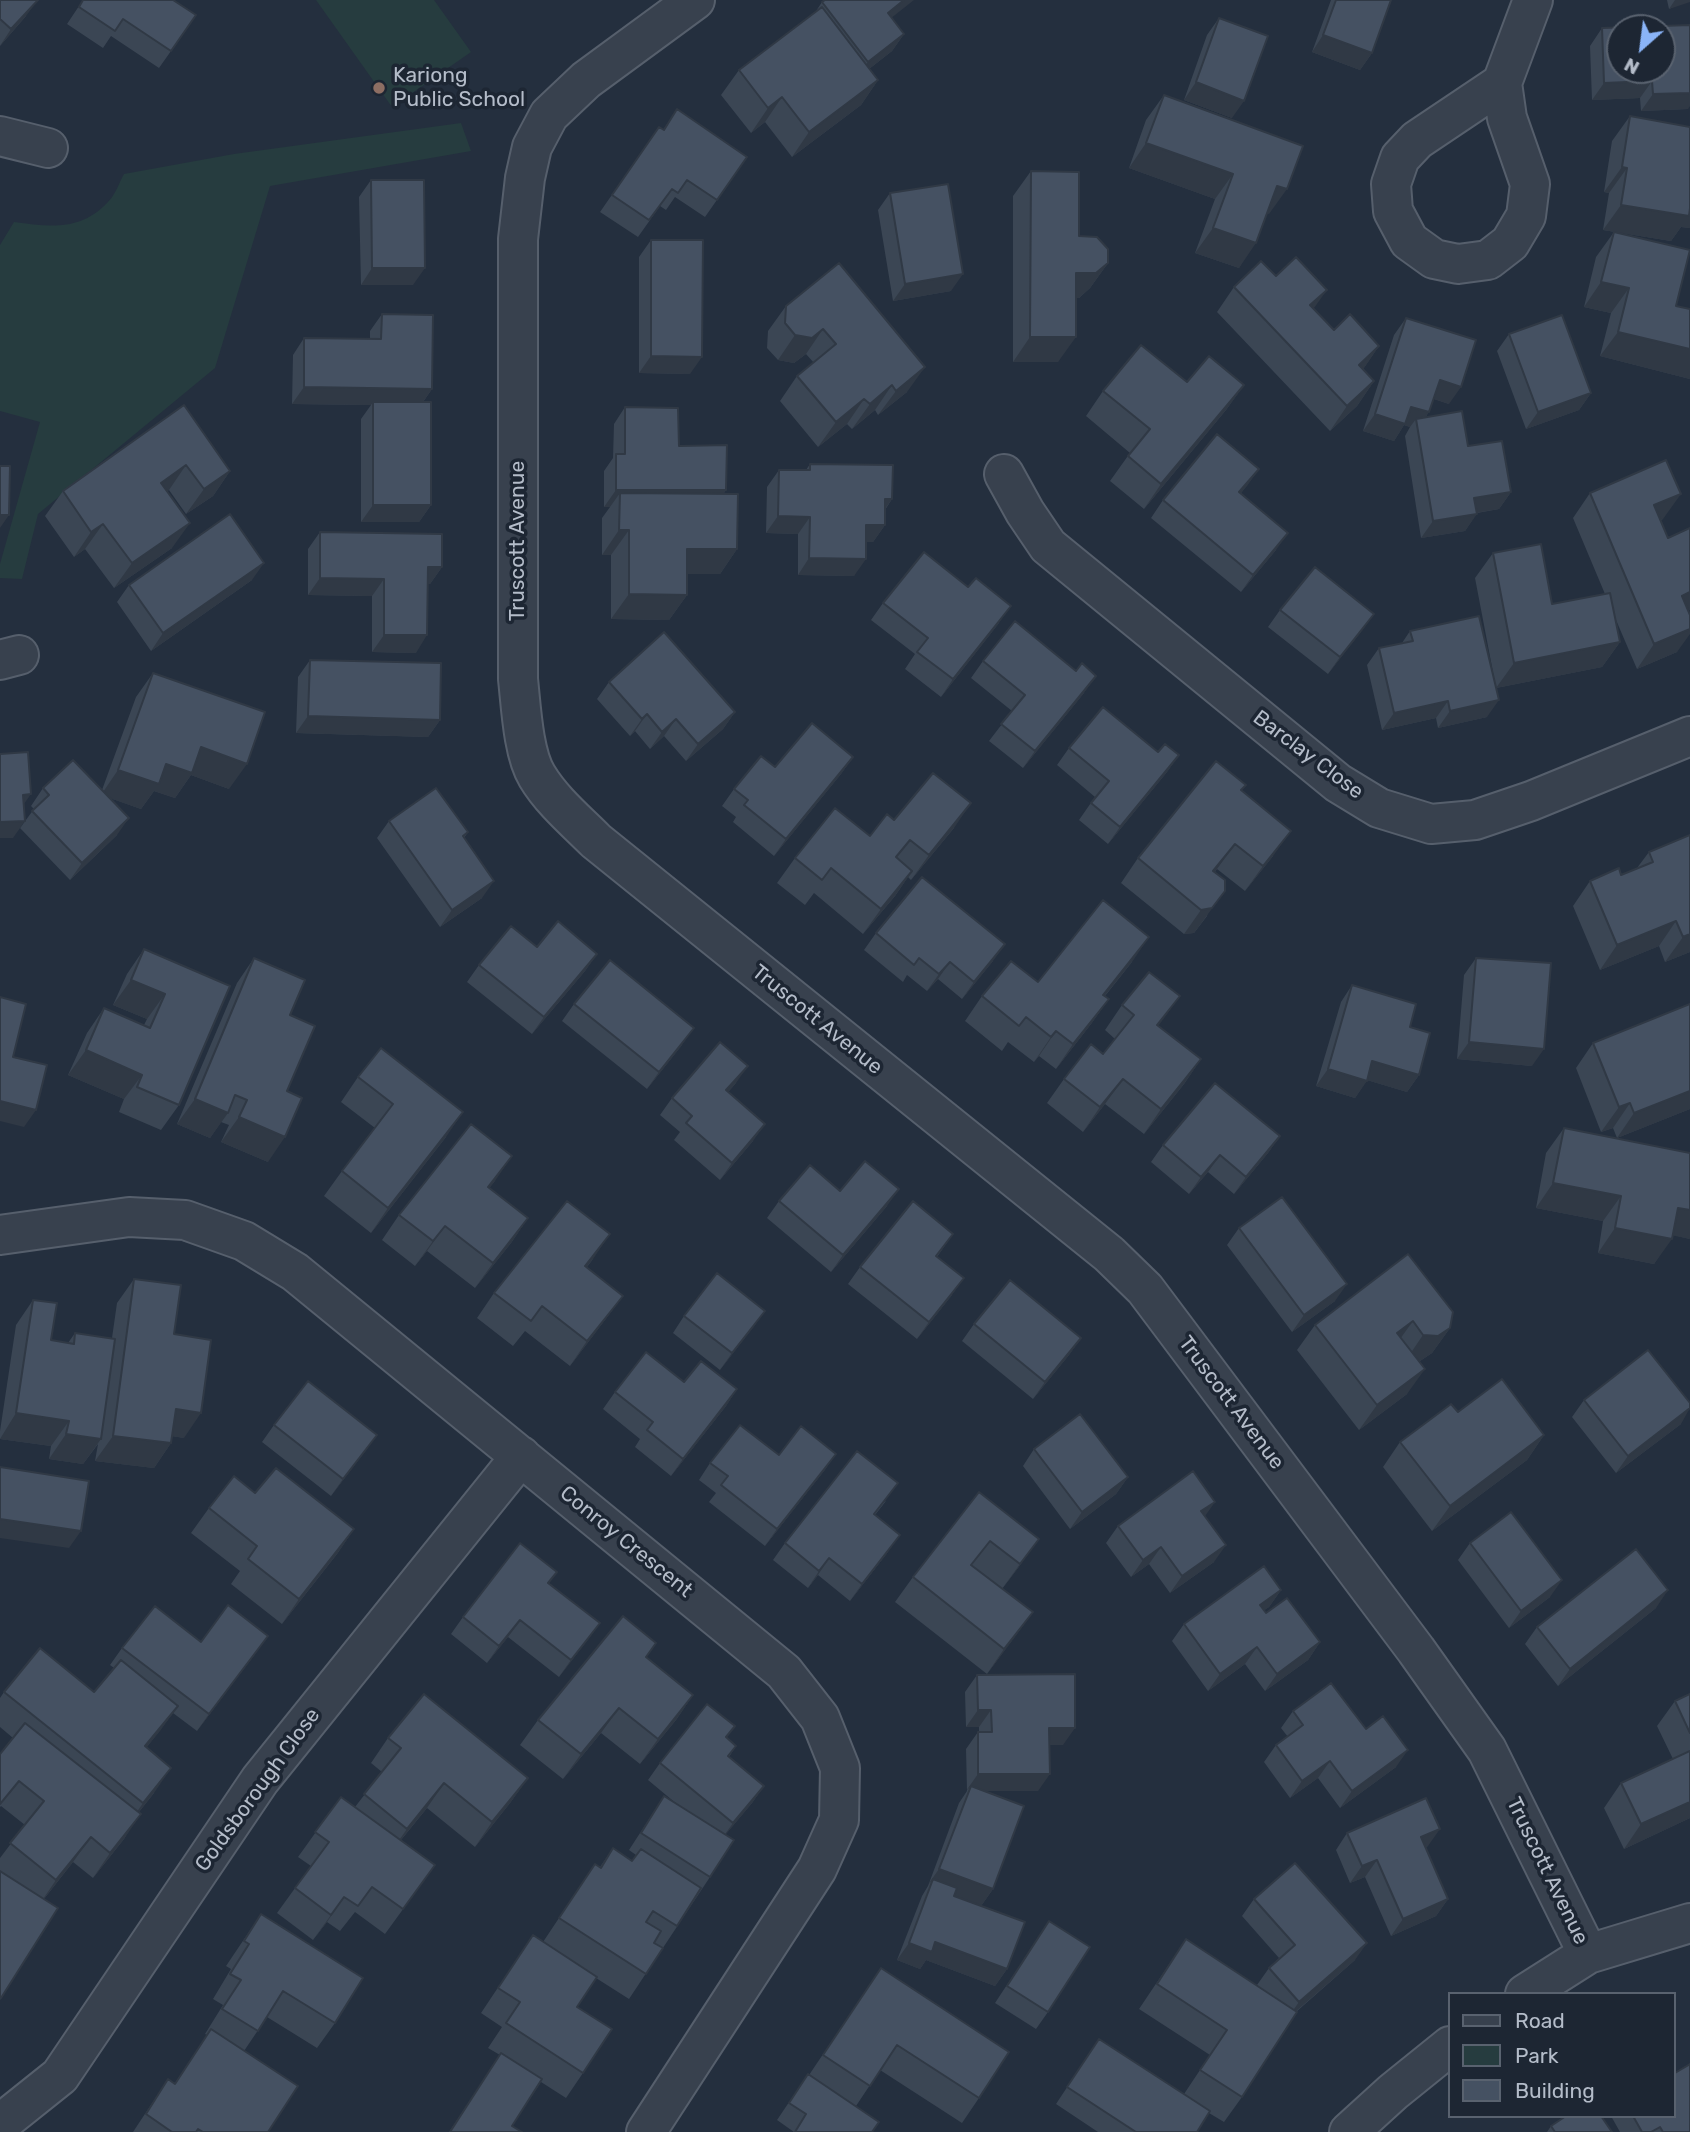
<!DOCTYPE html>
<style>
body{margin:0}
#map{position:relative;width:1690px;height:2132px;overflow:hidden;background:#242f3e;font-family:Rubik,sans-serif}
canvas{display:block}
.legend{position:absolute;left:1448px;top:1992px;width:228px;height:126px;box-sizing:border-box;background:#1d2633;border:2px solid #59626f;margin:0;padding:9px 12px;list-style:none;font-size:21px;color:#b4bcc9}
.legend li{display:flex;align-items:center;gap:14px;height:35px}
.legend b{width:35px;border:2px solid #59626f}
.north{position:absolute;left:1606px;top:14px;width:70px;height:70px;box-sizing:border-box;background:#1d2633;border:2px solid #59626f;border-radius:50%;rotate:208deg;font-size:19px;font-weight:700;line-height:28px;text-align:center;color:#b4bcc9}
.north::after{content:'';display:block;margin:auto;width:24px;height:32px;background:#8ab4f8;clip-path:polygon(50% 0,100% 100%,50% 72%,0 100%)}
</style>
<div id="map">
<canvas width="1690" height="2132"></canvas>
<ul class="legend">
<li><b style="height:9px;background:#38414e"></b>Road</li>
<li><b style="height:19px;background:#263c3f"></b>Park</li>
<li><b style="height:19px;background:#455162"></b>Building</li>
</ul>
<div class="north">N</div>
</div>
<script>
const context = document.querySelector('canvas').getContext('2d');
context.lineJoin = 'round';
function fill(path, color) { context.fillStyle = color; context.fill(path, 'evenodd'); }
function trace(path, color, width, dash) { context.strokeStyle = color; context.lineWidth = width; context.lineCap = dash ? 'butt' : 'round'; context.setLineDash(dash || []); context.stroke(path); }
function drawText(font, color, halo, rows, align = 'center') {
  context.font = font + ' Rubik,sans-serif'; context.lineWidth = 7; context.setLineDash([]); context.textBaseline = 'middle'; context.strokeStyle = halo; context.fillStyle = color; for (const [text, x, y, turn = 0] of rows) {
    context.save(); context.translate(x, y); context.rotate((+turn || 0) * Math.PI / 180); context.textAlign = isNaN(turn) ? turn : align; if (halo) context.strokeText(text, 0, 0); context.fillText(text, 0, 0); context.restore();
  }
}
const green = new Path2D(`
 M316,0H434L471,52L392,107Z
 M461,123L471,151L270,186L215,368L38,514L22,579L0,578V564L40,422L0,411V245L14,222C50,227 80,231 107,203C115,196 119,183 124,174L234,154Z`);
const minor = new Path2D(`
 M695,0L586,80L549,115L532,147L525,178L518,239V679C521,706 523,753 537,776C552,801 576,821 596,841L1109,1254L1145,1289L1416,1650L1487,1750L1588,1954
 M1502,83L1417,140L1400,158L1391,184L1393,211L1409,241L1434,259L1458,264L1488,260L1510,243L1526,216L1530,184L1507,118L1502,83L1533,0
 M0,136L48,148
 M1004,474L1025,512L1048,546L1338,783L1379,808L1431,824L1475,820L1531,801L1690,736
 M0,660L19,655
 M0,1235L129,1217L185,1220L244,1241L295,1272L784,1672L820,1718L840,1768L839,1820L817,1869L646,2132
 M1525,1994L1588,1954L1690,1923
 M0,2124L60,2076L260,1780L521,1456
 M1349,2132L1393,2092L1450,2046`);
const wall = new Path2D(`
 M0,0L26,16L0,46Z
 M83,0H173L171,51L159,68L111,36L103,48L67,24Z
 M1331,0H1391L1372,53L1360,70L1312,52Z
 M1667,0H1690L1669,9Z
 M822,2L891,18L904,34L892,51L869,69L878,80L861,105L792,157L765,122L751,133L721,95L739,70L816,11Z
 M1219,18L1232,118L1184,100L1207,35Z
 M1602,28L1688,109L1641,111L1640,98L1592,100L1590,46Z
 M1164,95L1269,214H1267L1239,268L1195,253L1215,199L1129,168L1146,120Z
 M677,109L747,157L705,217L675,197L666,210L660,206L638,237L600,212L659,127L663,130Z
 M1630,116L1690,127V228L1681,227L1671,241L1603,230L1609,193L1604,192L1612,141Z
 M1031,171L1079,236L1108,263L1090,288L1079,298H1076L1058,362H1013V196Z
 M371,180L413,285H361L359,197Z
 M890,193L951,291L893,301L878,210Z
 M1614,232L1676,306L1690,309V379L1600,356L1611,313L1584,307L1596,257Z
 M651,240L690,374L639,373V257Z
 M839,263L907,392L878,415L875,410L852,429L847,424L818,447L780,401L797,376L814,363L806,354L794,363L778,360L767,348L768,331L786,306Z
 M1276,276L1313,309L1334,330L1379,346L1363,369L1374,381L1357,406L1330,431L1217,312L1234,287Z
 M382,314L432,389L423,402L431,505L419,522H361V419L371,405L292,404L293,355L304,338L370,339V331Z
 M1406,318L1449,404L1434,399L1426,417L1468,446L1511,492L1499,509L1477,513L1465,531L1421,538L1405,436L1410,427L1404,425L1394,441L1363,431L1394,335Z
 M1509,334L1591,393L1579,410L1526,429L1497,351Z
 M1187,382L1244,385L1226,410L1144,509L1110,481L1130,453L1086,416L1103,391Z
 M184,405L230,471L213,496L186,514L169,490L167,491L172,548L114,588L85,549L74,557L45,516L63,491Z
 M625,407L679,446L726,490L724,493L737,549L720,574H687V595L669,620L611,619V555H602V518L610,507H604V471L613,458L614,424Z
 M810,464L892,499L885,510V525L873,542H866L854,576L798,575V534L766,533L767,487L779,470H806Z
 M1259,469L1241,493L1276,550L1241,592L1151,518L1163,500Z
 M1590,493L1663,519L1661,520L1688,611L1677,652L1637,669L1616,620L1620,642L1602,667L1496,688L1475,578L1493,553L1552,604L1605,594L1573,518Z
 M320,532L442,567L430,584H428L416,653L372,652V596L308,595V549Z
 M252,580L151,651L117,602L129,585Z
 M883,603L999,623L941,697L905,669L915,654L871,620Z
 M1280,610L1374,614L1328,674L1268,627Z
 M1410,631L1487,717L1438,728L1436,718L1382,730L1367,665L1379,648L1402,643Z
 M310,660L440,720L428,737L296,733L298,677Z
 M983,661L1084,693L1023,768L989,741L1012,711L971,678Z
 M153,673L229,789L191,775L175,798L154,791L141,809L110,798L117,835L70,880L20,828L34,809L31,806L43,788L102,790L136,697Z
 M609,682L735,712L723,729L686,761L664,736L650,749L635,731L630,736L597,699Z
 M1069,748L1158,752L1179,755L1167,772L1108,844L1079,820L1095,797L1057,765Z
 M853,757L841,774L774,856L733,822L736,817L722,806L734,789L775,767Z
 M1241,791L1273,856L1245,891L1217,869L1215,872L1207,916L1194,933L1184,934L1121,883L1138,858Z
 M894,820L954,828L911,880L908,877L895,896L863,934L814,893L805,905L777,883L795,858L870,836Z
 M389,821L468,832L464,838L482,898L440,927L377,838Z
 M1649,852L1690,952L1665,962L1659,946L1600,970L1573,906L1590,881L1621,875L1637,868Z
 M876,933L993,961L962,999L938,979L927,991L907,975L903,982L864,950Z
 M537,947L597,954L585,971L532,1034L467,982L479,965Z
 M144,949L230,986L179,1105L161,1130L119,1112L124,1099L68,1075L87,1033L104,1008L144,1025L147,1019L113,1005L127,974Z
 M254,958L290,1015L287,1091L268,1162L221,1142L229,1125L221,1122L210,1138L177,1124L237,983Z
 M1476,958L1532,1066L1457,1059L1464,975Z
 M1132,962L1105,996L1109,999L1091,1024L1056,1069L1039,1056L1034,1062L1008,1042L1002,1051L965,1021L982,996L1038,982Z
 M1352,985L1410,1027L1419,1075L1407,1092L1367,1080L1355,1098L1316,1086L1341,1002Z
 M574,1004L682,1045L647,1089L562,1021Z
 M1690,1004V1109L1617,1138L1613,1128L1601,1132L1576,1068L1593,1043Z
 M1122,1005L1159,1026L1201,1059L1184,1084L1144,1134L1105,1104L1083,1132L1047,1103L1064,1079L1103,1054L1115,1039L1105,1030Z
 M358,1077L446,1137L371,1233L324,1196L342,1171L375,1128L341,1102Z
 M736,1083L728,1092L753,1141L720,1180L674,1140L680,1132L660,1115L672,1098Z
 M1564,1128L1690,1239L1673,1235L1654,1264L1598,1253L1603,1221L1536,1208L1546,1153Z
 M1280,1136L1268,1153L1234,1194L1208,1172L1189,1194L1151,1162L1163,1145Z
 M495,1181L489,1188L528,1218L511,1243L475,1288L427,1251L415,1266L382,1240L399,1215Z
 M840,1191L887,1206L831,1272L767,1218L779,1201Z
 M1239,1228L1335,1301L1292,1332L1227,1245Z
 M953,1234L937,1257L952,1295L917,1339L848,1284L860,1267Z
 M1408,1254L1450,1328L1432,1353L1420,1361H1419L1407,1394L1359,1430L1297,1350L1315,1325Z
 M593,1259L587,1267L623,1296L605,1320L570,1366L525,1331L513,1346L477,1318L494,1293Z
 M134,1279L174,1334L184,1438L172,1436L171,1443L154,1468L95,1461L98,1444L83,1464L49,1459L51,1446L0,1439V1431L16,1325L33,1300L51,1340L68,1343L75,1333L112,1338L117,1303Z
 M765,1311L720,1370L673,1333L684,1316Z
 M974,1324L1081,1338L1069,1355L1033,1399L962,1341Z
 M684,1382L737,1389L726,1406L671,1476L635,1447L640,1439L603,1409L615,1392Z
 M1584,1400L1681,1424L1616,1473L1572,1417Z
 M1458,1412L1544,1435L1527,1460L1432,1531L1383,1467L1400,1442Z
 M274,1425L377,1435L331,1496L262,1442Z
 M1034,1449L1128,1477L1116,1494L1070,1529L1023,1466Z
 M836,1454L824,1471L765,1546L709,1502L716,1493L699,1480L710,1463L779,1455Z
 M979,1492L1021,1564L1002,1589L1033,1612L987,1674L895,1602L913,1577Z
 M255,1493L354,1529L337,1554L282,1624L231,1584L240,1571L191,1533L209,1508Z
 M886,1501L875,1515L888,1552L850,1601L818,1575L808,1588L773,1560L785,1543Z
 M1204,1516L1214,1562L1170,1593L1149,1564L1131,1577L1106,1543L1118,1526Z
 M1470,1543L1550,1597L1509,1628L1458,1560Z
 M557,1572L549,1583L600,1623L559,1677L508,1637L487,1663L451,1634L463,1617Z
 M1281,1590L1269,1607L1264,1610L1266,1613L1320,1642L1308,1660L1265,1691L1245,1664L1208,1691L1172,1641L1184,1624Z
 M1656,1608L1558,1686L1525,1644L1537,1627Z
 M268,1636L197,1731L173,1713L146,1748L154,1793L139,1812L124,1839L93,1878L73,1862L44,1899L58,1908L0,2000V1858L25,1825L1,1806L0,1807V1754L13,1738L0,1727V1698L4,1692H94L114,1668L110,1665L122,1648Z
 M646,1657L693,1695L676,1720L640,1764L601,1733L563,1779L520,1745L538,1720Z
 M977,1675L1063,1745H1049L1038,1791H985L993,1889L981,1906L1007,1969L995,1986L926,1960L920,1969L897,1960L922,1896L928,1886L959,1803L967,1791L966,1749L978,1732H979V1727H966L965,1692Z
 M1690,1694V1818L1624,1849L1604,1808L1621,1783L1673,1759L1657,1726L1675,1701Z
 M1293,1711L1366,1729L1396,1767L1340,1808L1318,1778L1290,1798L1264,1762L1276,1745L1288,1737L1281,1728Z
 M388,1738L528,1778L510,1803L475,1847L427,1808L401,1840L417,1890L385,1934L355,1912L340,1931L327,1922L313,1940L277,1913L311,1866L298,1857L341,1797L355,1807L382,1772L371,1763Z
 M727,1738L736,1746L729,1757L764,1786L752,1803L725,1835L710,1877L629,1999L596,1978L577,2007L583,2073L566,2098L541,2082L512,2126L522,2132H449L500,2055L488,2048L502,2027L481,2013L533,1935L543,1942L595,1864L600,1867L613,1848L632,1861L636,1855L629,1850L664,1796L678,1805L648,1780L660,1763Z
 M1347,1833L1428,1846L1426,1847L1448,1899L1436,1916L1391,1936L1365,1877L1350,1883L1336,1850Z
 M1254,1899L1355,1960L1296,2012L1242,2097L1224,2122L1209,2113L1197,2132H1098L1056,2104L1099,2039L1184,2094L1210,2055L1139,2009L1186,1939L1259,1987L1257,1985L1269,1968L1279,1958L1242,1916Z
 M261,1914L335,2023L317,2048L267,2017L244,2051L268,2132H133L168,2079L175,2083L207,2035L205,2034L223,2005L213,1999L231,1969L226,1966Z
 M1049,1921L1048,2012L1036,2029L995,2003Z
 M881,1968L979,2098L962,2123L880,2070L856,2106L872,2132H794L777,2120L808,2074L809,2075Z
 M1611,2116H1674L1690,2132H1620Z
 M1551,2126L1612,2132H1547Z`);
const shadedWall = new Path2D(`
 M38,0L26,16L0,46L11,29Z
 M904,0H914L876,30L888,13Z
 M1675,0H1690V2L1669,9Z
 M904,34L892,51L856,79L868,62Z
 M1323,35L1372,53L1360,70L1312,52Z
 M878,80L861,105L792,157L809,132Z
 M1652,81L1640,98L1592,100L1604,83Z
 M1196,82L1244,101L1232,118L1184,100Z
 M1690,93V106L1688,109L1641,111L1653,94Z
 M782,97L765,122L751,133L768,108Z
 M1146,143L1233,174L1215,199L1129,168Z
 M1622,167L1627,168L1609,193L1604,192Z
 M1277,186L1287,189L1269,214L1260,211Z
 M1690,202V228L1681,227L1671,241L1603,230L1621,205Z
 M1213,228L1256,243L1239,268L1195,253Z
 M1108,263L1090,288L1079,298H1059L1076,273Z
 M372,268H425L413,285H361Z
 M963,274L951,291L893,301L905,284Z
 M1601,282L1629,288L1611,313L1584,307Z
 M1327,290L1309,315L1310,305Z
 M823,329L806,354L794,363L778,360L795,335Z
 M1618,332L1690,349V379L1600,356Z
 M1030,337H1076L1058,362H1013Z
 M1379,346L1362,371L1359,365Z
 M651,356L702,357L690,374L639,373Z
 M925,367L907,392L878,415L896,391Z
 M1440,380L1461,387L1449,404L1428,397Z
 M1374,381L1357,406L1330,431L1347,406Z
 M892,385L875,410L852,429L870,404Z
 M1244,385L1226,410L1144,509L1161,484Z
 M304,387L432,389L420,406L373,402L371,405L292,404Z
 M1591,393L1579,410L1526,429L1538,412Z
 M864,399L847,424L818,447L836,422Z
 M1411,407L1429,412L1418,428L1416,419L1410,427L1404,425L1394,441L1363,431L1375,414Z
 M186,465L169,490L143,508L161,483Z
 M1259,469L1247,486L1227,509L1239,492Z
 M230,471L213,496L186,514L204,489Z
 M616,490H726L714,507L620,493L610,507H604Z
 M1511,492L1499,509L1463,515L1474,498Z
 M1681,494L1663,519L1637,530L1654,505Z
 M885,499H892L880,516Z
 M373,505H431L419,522H361Z
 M1477,514L1465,531L1421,538L1433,521Z
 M0,515H9L0,528Z
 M778,516L810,517L798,534L766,533Z
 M190,523L172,548L114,588L132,563Z
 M103,524L85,549L74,557L91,532Z
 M866,525H885L873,542H855Z
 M619,530H629L611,555H602Z
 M1288,533L1276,550L1241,592L1253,575Z
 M687,549H737L720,574H669Z
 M809,558L866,559L854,576L798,575Z
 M264,563L252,580L151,651L163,633Z
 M428,567H442L430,584H416Z
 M320,578L384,579L372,596L308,595Z
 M1690,592V610L1665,621L1682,596Z
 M629,594L687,595L669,620L611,619Z
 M1011,606L999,623L941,697L953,679Z
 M1374,614L1362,631L1328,674L1340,657Z
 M1690,629V634L1677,652L1637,669L1654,644Z
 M384,635H427L416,653L372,652Z
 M1620,642L1602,667L1496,688L1514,663Z
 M1096,676L1084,693L1023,768L1035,751Z
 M1499,700L1487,717L1438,728L1450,711Z
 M1448,701L1436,718L1382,730L1394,713Z
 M735,712L723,729L686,761L698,744Z
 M647,714L635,731L630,736L642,719Z
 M308,716L440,720L428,737L296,733Z
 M676,719L664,736L650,749L662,732Z
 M201,747L247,764L229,789L191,775L175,798L154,791L141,809L101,795L118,770L166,764Z
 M1179,755L1167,772L1108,844L1120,827Z
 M853,757L841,774L774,856L786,839Z
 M31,794L19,811L23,795Z
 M971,803L954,828L911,880L929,855Z
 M129,818L117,835L70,880L82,863Z
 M25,821L13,838H0V822Z
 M1291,831L1273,856L1245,891L1263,866Z
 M1235,844L1217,869L1196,896L1213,871Z
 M912,871L895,896L863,934L881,909Z
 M494,881L482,898L440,927L452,910Z
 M1225,891L1194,933L1184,934L1201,910Z
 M1676,921L1659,946L1600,970L1617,945Z
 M1690,934V952L1665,962L1683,937Z
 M1149,937L1132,962L1086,1019L1103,995Z
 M1005,944L993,961L962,999L974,982Z
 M597,954L585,971L532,1034L544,1017Z
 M950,962L938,979L927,991L939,974Z
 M131,980L165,994L147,1019L113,1005Z
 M1180,996L1162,1021L1140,1050L1157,1025Z
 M1109,999L1091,1024L1056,1069L1073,1044Z
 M694,1028L682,1045L647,1089L659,1072Z
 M1056,1031L1039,1056L1034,1062L1051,1037Z
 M1469,1042L1544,1049L1532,1066L1457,1059Z
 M86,1050L142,1075L124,1099L68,1075Z
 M1201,1059L1184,1084L1144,1134L1161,1109Z
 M1372,1061L1419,1075L1407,1092L1360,1078Z
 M748,1066L736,1083L715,1108L726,1090Z
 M1328,1069L1367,1081L1355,1098L1316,1086Z
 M1123,1079L1105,1104L1083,1132L1100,1107Z
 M1690,1091V1109L1617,1138L1634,1113Z
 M195,1099L228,1113L210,1138L177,1124Z
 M0,1101L36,1110L24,1127L0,1121Z
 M1630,1103L1613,1128L1601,1132L1619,1107Z
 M463,1112L446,1137L371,1233L388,1208Z
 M239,1117L285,1137L268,1162L221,1142Z
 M765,1124L753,1141L720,1180L732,1163Z
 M1280,1136L1268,1153L1234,1194L1246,1177Z
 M1220,1155L1208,1172L1189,1194L1201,1177Z
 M512,1156L495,1181L471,1212L488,1187Z
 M1553,1183L1621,1196L1603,1221L1536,1208Z
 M899,1189L887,1206L831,1272L843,1255Z
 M1678,1208L1690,1210V1239L1661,1233Z
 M528,1218L511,1243L475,1288L493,1263Z
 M445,1226L427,1251L415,1266L433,1241Z
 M1615,1228L1672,1239L1654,1264L1598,1253Z
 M610,1234L593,1259L568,1291L585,1266Z
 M964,1278L952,1295L917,1339L929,1322Z
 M1347,1284L1335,1301L1292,1332L1304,1315Z
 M623,1296L605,1320L570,1366L587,1341Z
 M765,1311L753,1328L720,1370L732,1353Z
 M1413,1321L1395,1346L1397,1333Z
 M1450,1328L1432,1353L1420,1361L1406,1360L1423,1335Z
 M1081,1338L1069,1355L1033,1399L1045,1382Z
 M1425,1369L1407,1394L1359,1430L1377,1405Z
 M737,1389L726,1406L671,1476L683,1459Z
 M1690,1408L1681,1424L1616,1473L1628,1456Z
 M176,1409L201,1413L184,1438L158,1434Z
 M16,1413L69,1421L51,1446L0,1439Z
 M66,1434L101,1439L83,1464L49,1459Z
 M377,1435L365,1452L331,1496L343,1479Z
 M1544,1435L1527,1460L1432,1531L1450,1506Z
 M113,1436L171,1443L154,1468L95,1461Z
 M836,1454L824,1471L765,1546L777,1529Z
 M1128,1477L1116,1494L1070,1529L1082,1512Z
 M1215,1502L1203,1519L1201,1511Z
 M0,1519L81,1531L69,1548L0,1538Z
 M354,1529L337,1554L282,1624L299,1599Z
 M900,1535L888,1552L850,1601L862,1584Z
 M1039,1539L1021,1564L1002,1589L1020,1564Z
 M1226,1545L1214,1562L1170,1593L1182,1576Z
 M1161,1547L1149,1564L1131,1577L1143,1560Z
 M829,1558L818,1575L808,1588L819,1571Z
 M1562,1580L1550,1597L1509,1628L1521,1611Z
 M1281,1590L1269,1607L1248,1622L1260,1605Z
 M1668,1590L1656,1608L1558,1686L1570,1669Z
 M1033,1612L1015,1637L987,1674L1004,1649Z
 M520,1620L508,1637L487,1663L499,1646Z
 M600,1623L588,1640L559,1677L571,1660Z
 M268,1636L256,1653L197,1731L209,1714Z
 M1320,1642L1308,1660L1265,1691L1277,1674Z
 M1257,1647L1245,1664L1208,1691L1220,1674Z
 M693,1695L676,1720L640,1764L658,1739Z
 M178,1706L160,1731L127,1771L145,1746Z
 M619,1708L601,1733L563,1779L581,1754Z
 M978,1710H991L979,1727H966Z
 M1049,1728H1075L1063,1745H1037Z
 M1408,1750L1396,1767L1340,1808L1352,1791Z
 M1330,1761L1318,1778L1290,1798L1302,1781Z
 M171,1768L154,1793L126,1828L143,1803Z
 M978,1774H1050L1038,1791H969L971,1786L966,1791Z
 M528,1778L510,1803L475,1847L492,1822Z
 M444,1783L427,1808L390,1853L407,1829Z
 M764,1786L752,1803L721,1840L733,1823Z
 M1690,1802V1818L1624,1849L1641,1824Z
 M141,1814L124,1839L93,1878L110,1853Z
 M1440,1829L1428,1846L1409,1855L1421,1837Z
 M91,1837L73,1862L39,1905L56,1880Z
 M1377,1860L1365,1877L1350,1883L1362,1866Z
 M939,1869L993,1889L981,1906L930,1887L933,1879L927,1886Z
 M344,1897L327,1922L313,1940L331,1915Z
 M1448,1899L1436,1916L1391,1936L1403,1919Z
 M935,1942L1007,1969L995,1986L926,1960L920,1969L897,1960L909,1943Z
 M1367,1943L1355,1960L1287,2019L1299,2002Z`);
const building = new Path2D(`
 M0,0H38L11,29L0,19Z
 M83,0H173L196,15L171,51L123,19L115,31L79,7Z
 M825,0H904L888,13L904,34L868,62L822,2Z
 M1336,0H1391L1372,53L1323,35Z
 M822,7L878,80L809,132L782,97L768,108L739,70Z
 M1219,18L1268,36L1244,101L1196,82Z
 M1690,25V93L1653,94L1652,81L1604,83L1602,28ZM1620,28H1662V70H1620Z
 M1164,95L1303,146L1287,189L1277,186L1256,243L1213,228L1233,174L1146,143Z
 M677,109L747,157L717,200L687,180L678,193L672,189L649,220L612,195L659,127L664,130Z
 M1630,116L1690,127V208L1689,216L1621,205L1627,168L1622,167Z
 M1031,171L1079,172V236L1097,237L1108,249V263L1096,273H1076V337H1030Z
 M371,180H424L425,268H372Z
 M948,184L963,274L905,284L890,193Z
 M1614,232L1690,250L1676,306L1690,309V349L1618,332L1629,288L1601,282Z
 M651,240H703L702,357L651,356Z
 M1296,257L1327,290L1310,305L1334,330L1350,314L1379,346L1359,365L1374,381L1347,406L1234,287L1261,261L1276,276Z
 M839,263L925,367L896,391L892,385L870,404L864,399L836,422L797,376L836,344L823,329L812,338L795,335L785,323L786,306Z
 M382,314L433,315L432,389L304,387V338L381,339Z
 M1562,315L1591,393L1538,412L1509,334Z
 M1406,318L1476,340L1461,387L1440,380L1429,412L1411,407L1405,424L1375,414Z
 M1141,345L1187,382L1209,356L1244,385L1161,484L1128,456L1150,429L1103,391Z
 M373,402H431V505H373Z
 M184,405L230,471L204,489L186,465L161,483L190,523L132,563L103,524L91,532L63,491Z
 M625,407L678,408L679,446L727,445L726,490H616V454H625Z
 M1462,411L1468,446L1502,441L1511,492L1474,498L1477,514L1433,521L1416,419Z
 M1217,434L1259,469L1239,492L1288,533L1253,575L1163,500Z
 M1666,460L1681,494L1654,505L1668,538L1690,528V592L1682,596L1690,615V629L1654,644L1590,493Z
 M810,464L893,465L892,499H885V525H866V559L809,558L810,517L778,516L779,470H810Z
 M0,466H10L9,515H0Z
 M620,493L738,494L737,549H687V595L629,594V530H619Z
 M230,514L264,563L163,633L129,585Z
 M320,532L442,534V567H428L427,635H384V579L320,578Z
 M1541,544L1552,604L1610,593L1620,642L1514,663L1493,553Z
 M924,552L968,587L976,578L1011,606L953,679L917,652L928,638L883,603Z
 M1315,567L1374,614L1340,657L1280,610Z
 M1479,616L1499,700L1450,711L1448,701L1394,713L1379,648L1413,641L1410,631Z
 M1015,621L1076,671L1082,663L1096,676L1035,751L1001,724L1025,695L983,661Z
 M664,632L735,712L698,744L676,719L662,732L647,714L642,719L609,682Z
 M310,660L441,663L440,720L308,716Z
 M153,673L265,712L247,764L201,747L192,773L166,764L159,784L118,770Z
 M1103,707L1158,752L1165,744L1179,755L1120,827L1091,803L1109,781L1069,748Z
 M812,723L853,757L786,839L744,805L748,800L734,789L761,756L775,767Z
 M28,752L31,794L23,795L25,821L0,822V754Z
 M73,760L129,818L82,863L32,811L49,795L43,788Z
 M1216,761L1246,785L1241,790L1291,831L1263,866L1235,844L1213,871L1225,880V891L1212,908L1201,910L1138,858Z
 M933,773L971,803L929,855L910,840L896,857L912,871L881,909L831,868L822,880L795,858L835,808L870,836L887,814L894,820Z
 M436,788L468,832L463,836L494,881L452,910L389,821Z
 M1690,835V934L1683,937L1676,921L1617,945L1590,881L1619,868L1621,875L1653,862L1649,852Z
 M922,877L1005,944L974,982L950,962L939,974L919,958L914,965L876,933Z
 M1103,900L1149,937L1103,995L1109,999L1073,1044L1056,1031L1051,1037L1026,1017L1019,1026L982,996L1011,961L1038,982Z
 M558,921L597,954L544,1017L479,965L511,926L537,947Z
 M144,949L230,986L179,1105L137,1087L142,1075L86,1050L104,1008L150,1028L165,994L131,980Z
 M254,958L305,980L290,1015L315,1026L287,1091L302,1098L285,1137L239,1117L247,1100L235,1095L228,1113L195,1099Z
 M1476,958L1551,963L1544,1049L1469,1042Z
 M610,960L694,1028L659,1072L574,1004Z
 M1149,972L1180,996L1157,1025L1201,1059L1161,1109L1123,1079L1100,1107L1064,1079L1091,1044L1103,1054L1134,1015L1122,1005Z
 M1352,985L1416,1004L1410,1027L1430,1033L1419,1075L1372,1061L1367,1081L1328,1069Z
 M0,997L26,1004L13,1057L47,1065L36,1110L0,1101Z
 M1690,1004V1091L1634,1113L1630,1103L1619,1107L1593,1043Z
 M720,1042L748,1066L726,1090L765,1124L732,1163L686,1123L692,1116L672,1098Z
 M381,1048L463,1112L388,1208L342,1171L393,1104L358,1077Z
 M1215,1083L1280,1136L1246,1177L1220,1155L1201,1177L1163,1145Z
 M471,1124L512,1156L488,1187L528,1218L493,1263L445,1226L433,1241L399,1215Z
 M1564,1128L1690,1153V1210L1678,1208L1672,1239L1615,1228L1621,1196L1553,1183Z
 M865,1161L899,1189L843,1255L779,1201L810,1165L840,1191Z
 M1282,1197L1347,1284L1304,1315L1239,1228Z
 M567,1201L610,1234L585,1266L623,1296L587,1341L542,1306L531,1321L494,1293Z
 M913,1201L953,1234L936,1256L964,1278L929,1322L860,1267Z
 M1408,1254L1453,1312L1450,1328L1438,1336L1423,1335L1413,1321L1397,1333L1425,1369L1377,1405L1315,1325Z
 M717,1273L765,1311L732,1353L684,1316Z
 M134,1279L181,1285L174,1334L211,1340L201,1413L176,1409L171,1443L113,1436Z
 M1010,1280L1081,1338L1045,1382L974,1324Z
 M33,1300L57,1303L51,1340L74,1344L75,1333L115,1339L101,1439L66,1434L69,1421L16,1413Z
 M1648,1350L1690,1403V1408L1628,1456L1584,1400Z
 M646,1352L684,1382L701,1361L737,1389L683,1459L647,1430L653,1422L615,1392Z
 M1502,1379L1544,1435L1450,1506L1400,1442L1451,1404L1458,1412Z
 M308,1381L377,1435L343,1479L274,1425Z
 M1080,1414L1128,1477L1082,1512L1034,1449Z
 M740,1425L779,1455L801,1426L836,1454L777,1529L721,1485L728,1476L710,1463Z
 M857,1451L898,1483L874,1514L900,1535L862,1584L829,1558L819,1571L785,1543Z
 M0,1467L89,1481L81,1531L0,1519Z
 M276,1468L354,1529L299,1599L248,1559L257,1546L209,1508L234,1476L255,1493Z
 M1193,1471L1215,1502L1201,1511L1226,1545L1182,1576L1161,1547L1143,1560L1118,1526Z
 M979,1492L1039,1539L1020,1564L990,1541L971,1565L1033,1612L1004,1649L913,1577Z
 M1511,1512L1562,1580L1521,1611L1470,1543Z
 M520,1543L557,1572L548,1583L600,1623L571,1660L520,1620L499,1646L463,1617Z
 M1636,1549L1668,1590L1570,1669L1537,1627Z
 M1264,1566L1281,1590L1260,1605L1266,1613L1287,1598L1320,1642L1277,1674L1257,1647L1220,1674L1184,1624Z
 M228,1605L268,1636L209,1714L122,1648L155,1606L201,1642Z
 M623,1616L656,1643L646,1657L693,1695L658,1739L619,1708L581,1754L538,1720Z
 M40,1648L94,1692L121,1660L178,1706L145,1746L171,1768L143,1803L4,1692Z
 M1075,1674V1728H1049L1050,1774H978V1732H992L991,1710H978L977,1675Z
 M1331,1683L1366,1729L1383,1716L1408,1750L1352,1791L1330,1761L1302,1781L1276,1745L1303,1725L1293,1711Z
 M424,1694L528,1778L492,1822L444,1783L407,1829L364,1794L401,1748L388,1738Z
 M1690,1694V1733L1675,1701Z
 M707,1704L735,1726L726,1737L736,1746L728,1756L764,1786L733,1823L660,1763Z
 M25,1723L141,1814L110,1853L91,1837L56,1880L10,1843L44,1801L19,1781L0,1804V1754Z
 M1690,1751V1802L1641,1824L1621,1783Z
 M971,1786L1024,1806L993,1889L939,1869Z
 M664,1796L734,1840L710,1877L641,1833Z
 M341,1797L435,1865L403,1909L372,1887L358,1906L344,1897L331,1915L295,1888L329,1842L315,1832Z
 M1426,1798L1440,1829L1421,1837L1448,1899L1403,1919L1377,1860L1362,1866L1347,1833Z
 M613,1848L632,1861L641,1849L701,1888L677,1926L653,1911L646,1922L661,1931L654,1943L663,1948L646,1974L559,1918L595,1864L601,1868Z
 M1295,1863L1367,1943L1299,2002L1269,1968L1295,1945L1254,1899Z
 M0,1871L58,1908L1,1998L0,1997Z
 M933,1879L957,1888L954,1896L1025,1922L1007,1969L935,1942L932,1952L909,1943Z
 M261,1914L363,1978L335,2023L283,1991L258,2031L222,2009L241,1980L230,1974L249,1944L244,1941Z
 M1049,1921L1090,1947L1048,2012L1007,1986Z
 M533,1935L597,1977L577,2007L612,2029L583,2073L506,2023L520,2002L498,1988Z
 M1186,1939L1297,2012L1242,2097L1200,2070L1227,2030L1157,1984Z
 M881,1968L1009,2052L979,2098L897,2045L870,2086L823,2055Z
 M211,2029L298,2086L268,2132H203L198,2129L196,2132H172L146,2114L168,2079L175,2084Z
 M1099,2039L1210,2111L1197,2132H1136L1067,2087Z
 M501,2053L542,2079L512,2126L522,2132H450Z
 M1690,2064V2132H1663L1660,2127L1651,2132H1642L1633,2116H1674V2072L1675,2073Z
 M808,2074L879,2122L872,2132H795L806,2114L789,2103Z
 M1566,2116H1601L1612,2132H1555L1551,2126Z`);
const markers = [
 [379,88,7,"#8d6e63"]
];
const poiNames = [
 ["Kariong",393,76],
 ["Public School",393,100]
];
const streetNames = [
 ["Truscott Avenue",518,541,-90],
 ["Barclay Close",1308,755,37],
 ["Truscott Avenue",817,1020,39],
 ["Truscott Avenue",1231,1403,53],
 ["Conroy Crescent",626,1542,39],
 ["Goldsborough Close",258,1790,-54],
 ["Truscott Avenue",1547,1871,64]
];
fill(green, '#263c3f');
trace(minor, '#565f6c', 42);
trace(minor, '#38414e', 38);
fill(wall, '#3b4654');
fill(shadedWall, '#303945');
fill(building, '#455162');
trace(building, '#303945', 2);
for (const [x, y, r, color] of markers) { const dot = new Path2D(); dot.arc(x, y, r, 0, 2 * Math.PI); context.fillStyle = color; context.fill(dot); trace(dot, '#1d2633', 2.5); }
drawText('21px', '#b4bcc9', '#1d2633', poiNames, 'left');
drawText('21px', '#b4bcc9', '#1d2633', streetNames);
</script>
